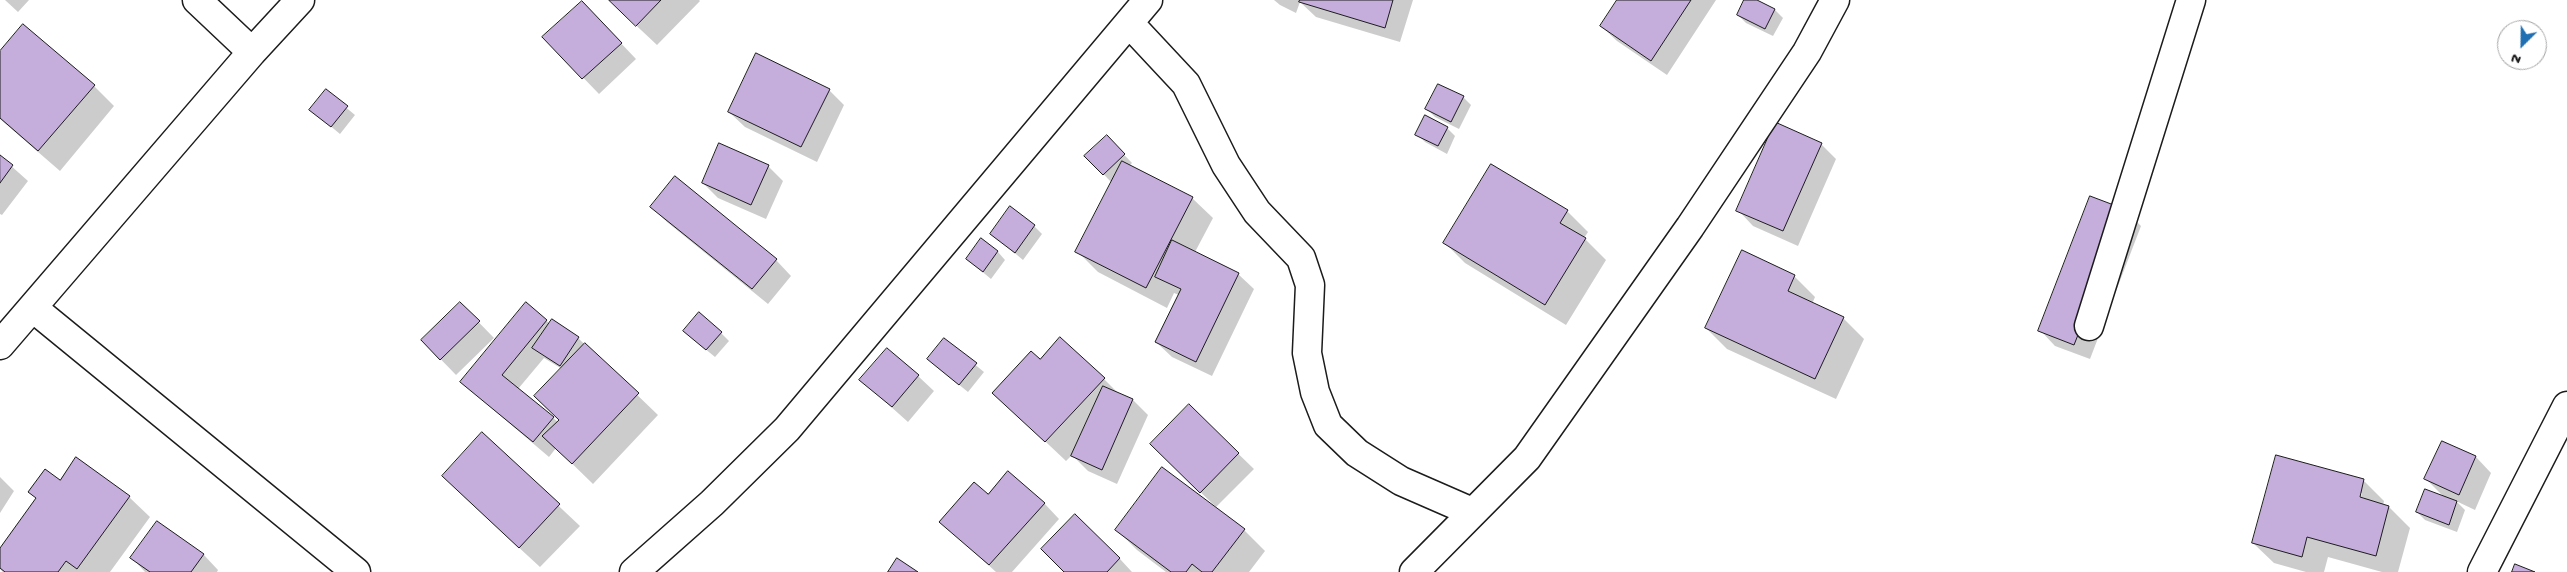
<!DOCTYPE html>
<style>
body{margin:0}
#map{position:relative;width:2567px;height:572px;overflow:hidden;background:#fff;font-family:"Gochi Hand",sans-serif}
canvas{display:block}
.north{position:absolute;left:2497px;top:20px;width:50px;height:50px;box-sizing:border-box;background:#fff;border:1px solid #a4a4a4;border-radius:50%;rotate:203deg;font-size:14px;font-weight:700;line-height:20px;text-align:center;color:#1c1c1c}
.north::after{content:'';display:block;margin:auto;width:18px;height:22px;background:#1f6fb2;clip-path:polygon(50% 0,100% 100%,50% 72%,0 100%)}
</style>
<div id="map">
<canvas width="2567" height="572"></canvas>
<div class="north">N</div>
</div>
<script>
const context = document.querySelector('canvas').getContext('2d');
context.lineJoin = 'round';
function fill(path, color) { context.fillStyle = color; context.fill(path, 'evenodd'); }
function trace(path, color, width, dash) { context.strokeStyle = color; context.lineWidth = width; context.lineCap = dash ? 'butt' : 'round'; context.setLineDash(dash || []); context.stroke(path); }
const shadow = new Path2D(`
 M5,0H29L18,12Z
 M609,0H699L700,1L657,45Z
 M1274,0H1413L1400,42L1316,17L1300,2L1296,13L1280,5Z
 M1619,0H1716L1667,75L1617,41L1601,26Z
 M1746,0H1754L1775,10L1783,18L1773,36L1746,23L1738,15Z
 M597,18L636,59L599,94L544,37Z
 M0,53L94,86L114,106L60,171L0,119Z
 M829,90L844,105L817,162L745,127L729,112Z
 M326,91L355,115L340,134L311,110Z
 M1463,97L1471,105L1459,129L1435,117L1427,109Z
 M1447,128L1455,136L1447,154L1425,142L1417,134Z
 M1107,137L1132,163L1129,166L1192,198L1213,218L1195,252L1238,274L1254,289L1212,376L1172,357L1156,342L1179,295L1174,293L1167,308L1098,272L1077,251L1112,183L1086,156Z
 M1821,144L1836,159L1798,246L1753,226L1738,210Z
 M0,156L28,181L2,215L0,214Z
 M1491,165L1567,211L1588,232L1584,238L1606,260L1566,325L1465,263L1445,243Z
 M768,166L783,181L766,219L718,198L703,183Z
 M652,207L776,260L791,276L768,304L667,222Z
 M2126,211L2141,226L2090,359L2055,346L2040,330Z
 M1034,226L1042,234L1023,260L992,234Z
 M998,252L1005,260L991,279L967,259Z
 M1794,276L1815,297L1812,304L1843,318L1864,339L1836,399L1727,349L1706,328Z
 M460,303L494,338L456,375L422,340Z
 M526,303L550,324L578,338L658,415L593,484L556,448L549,457L461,382ZM544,358L562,369L560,420L558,422L518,389Z
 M721,333L729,341L715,357L693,339Z
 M944,339L984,372L968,392L937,367Z
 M1040,361L1104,379L1119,394L1133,400L1148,415L1117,484L1088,471L1072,455L1066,461L994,393Z
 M918,376L934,391L908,422L861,380Z
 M1189,406L1254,469L1215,508L1244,530L1265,551L1249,572H1166L1137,550L1116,529L1216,507L1167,460Z
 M482,434L580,526L540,567L464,497Z
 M2442,443L2476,457L2491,473L2475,510L2456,501L2465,510L2457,532L2425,520L2417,512L2444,497L2426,479Z
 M0,477L14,491L0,513Z
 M2363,480L2384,501L2383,506L2389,507L2410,528L2398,572H2382L2328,557L2324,572H2306L2274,563L2253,543ZM2360,493H2362L2359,504Z
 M988,496L1044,503L1059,519L1012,572H996L941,522Z
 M129,497L150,517L110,572H3L0,569V550Z
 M1075,516L1120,559L1132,572H1065Z
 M203,554L218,570L217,572H145L132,558Z`);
const building = new Path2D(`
 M609,0H661L636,26Z
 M1300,0H1393L1385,28L1299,2Z
 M1617,0H1691L1651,61L1600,26Z
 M1744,0H1757L1775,9L1765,29L1737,15Z
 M582,1L622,43L582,79L542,37Z
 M23,24L95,85L38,151L0,118V51Z
 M756,53L830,89L801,147L728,112Z
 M1438,84L1464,96L1451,122L1425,109Z
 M326,89L348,106L331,127L309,110Z
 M1425,115L1448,127L1438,146L1415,135Z
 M1775,122L1822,143L1783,231L1736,211Z
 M1107,135L1125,154L1103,175L1084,156Z
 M719,143L769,165L751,205L702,183Z
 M0,155L13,165L0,183Z
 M1122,161L1193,197L1146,288L1075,252Z
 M1491,164L1568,210L1560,223L1586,238L1545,305L1443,243Z
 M675,176L777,259L752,289L650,207Z
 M2090,196L2127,210L2074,345L2038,331Z
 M1010,206L1035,225L1015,253L990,234Z
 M981,238L998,251L983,272L966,259Z
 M1172,240L1239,273L1196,362L1155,342L1181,289L1155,277Z
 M1742,250L1795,275L1788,291L1844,317L1815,379L1705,328Z
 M460,302L480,321L440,360L421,340Z
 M526,302L547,320L502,375L554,417L533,442L460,382Z
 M699,312L722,332L706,350L683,331Z
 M552,319L579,337L560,366L532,348Z
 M1060,337L1105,378L1045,442L992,393L1031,351L1040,359Z
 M944,338L977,363L959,385L927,359Z
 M585,343L639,393L572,464L542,436L559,420L534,396Z
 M887,348L919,375L892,407L859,380Z
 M1103,386L1133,399L1102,470L1071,456Z
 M1189,404L1239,453L1200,493L1150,444Z
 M482,432L560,504L519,548L442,476Z
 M2442,441L2476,456L2459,495L2424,479Z
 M2276,455L2364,479L2360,497L2389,506L2376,556L2307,537L2302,557L2252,543Z
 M76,457L130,496L77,569L66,561L58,572H5L0,568V548L36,498L28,492L45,469L60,480Z
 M1162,467L1245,529L1212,572H1202L1192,564L1186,572H1171L1115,530Z
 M1008,471L1045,503L989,565L939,522L974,482L988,494Z
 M2425,489L2457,501L2449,525L2416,512Z
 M1075,514L1120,558L1107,572H1064L1041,549Z
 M157,521L204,554L191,572H150L130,558Z
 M897,558L918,572H888Z
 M2515,564L2535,572H2512Z`);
const minor = new Path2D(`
 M197,0L252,52
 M1129,23L1186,84L1226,165L1257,212L1301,258L1310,285L1307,353L1315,392L1328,425L1357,453L1401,481L1472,512
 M33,308L356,572
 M2089,326L2191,0
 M0,345L252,52L300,0
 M634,572L712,503L787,429L1148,0
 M1414,572L1527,458L1690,227L1807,52L1835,0
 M2482,572L2567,406`);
fill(shadow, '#0003');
fill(building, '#c5addc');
trace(building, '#1c1c1c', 1);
trace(minor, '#1c1c1c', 31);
trace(minor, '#fff', 28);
</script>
